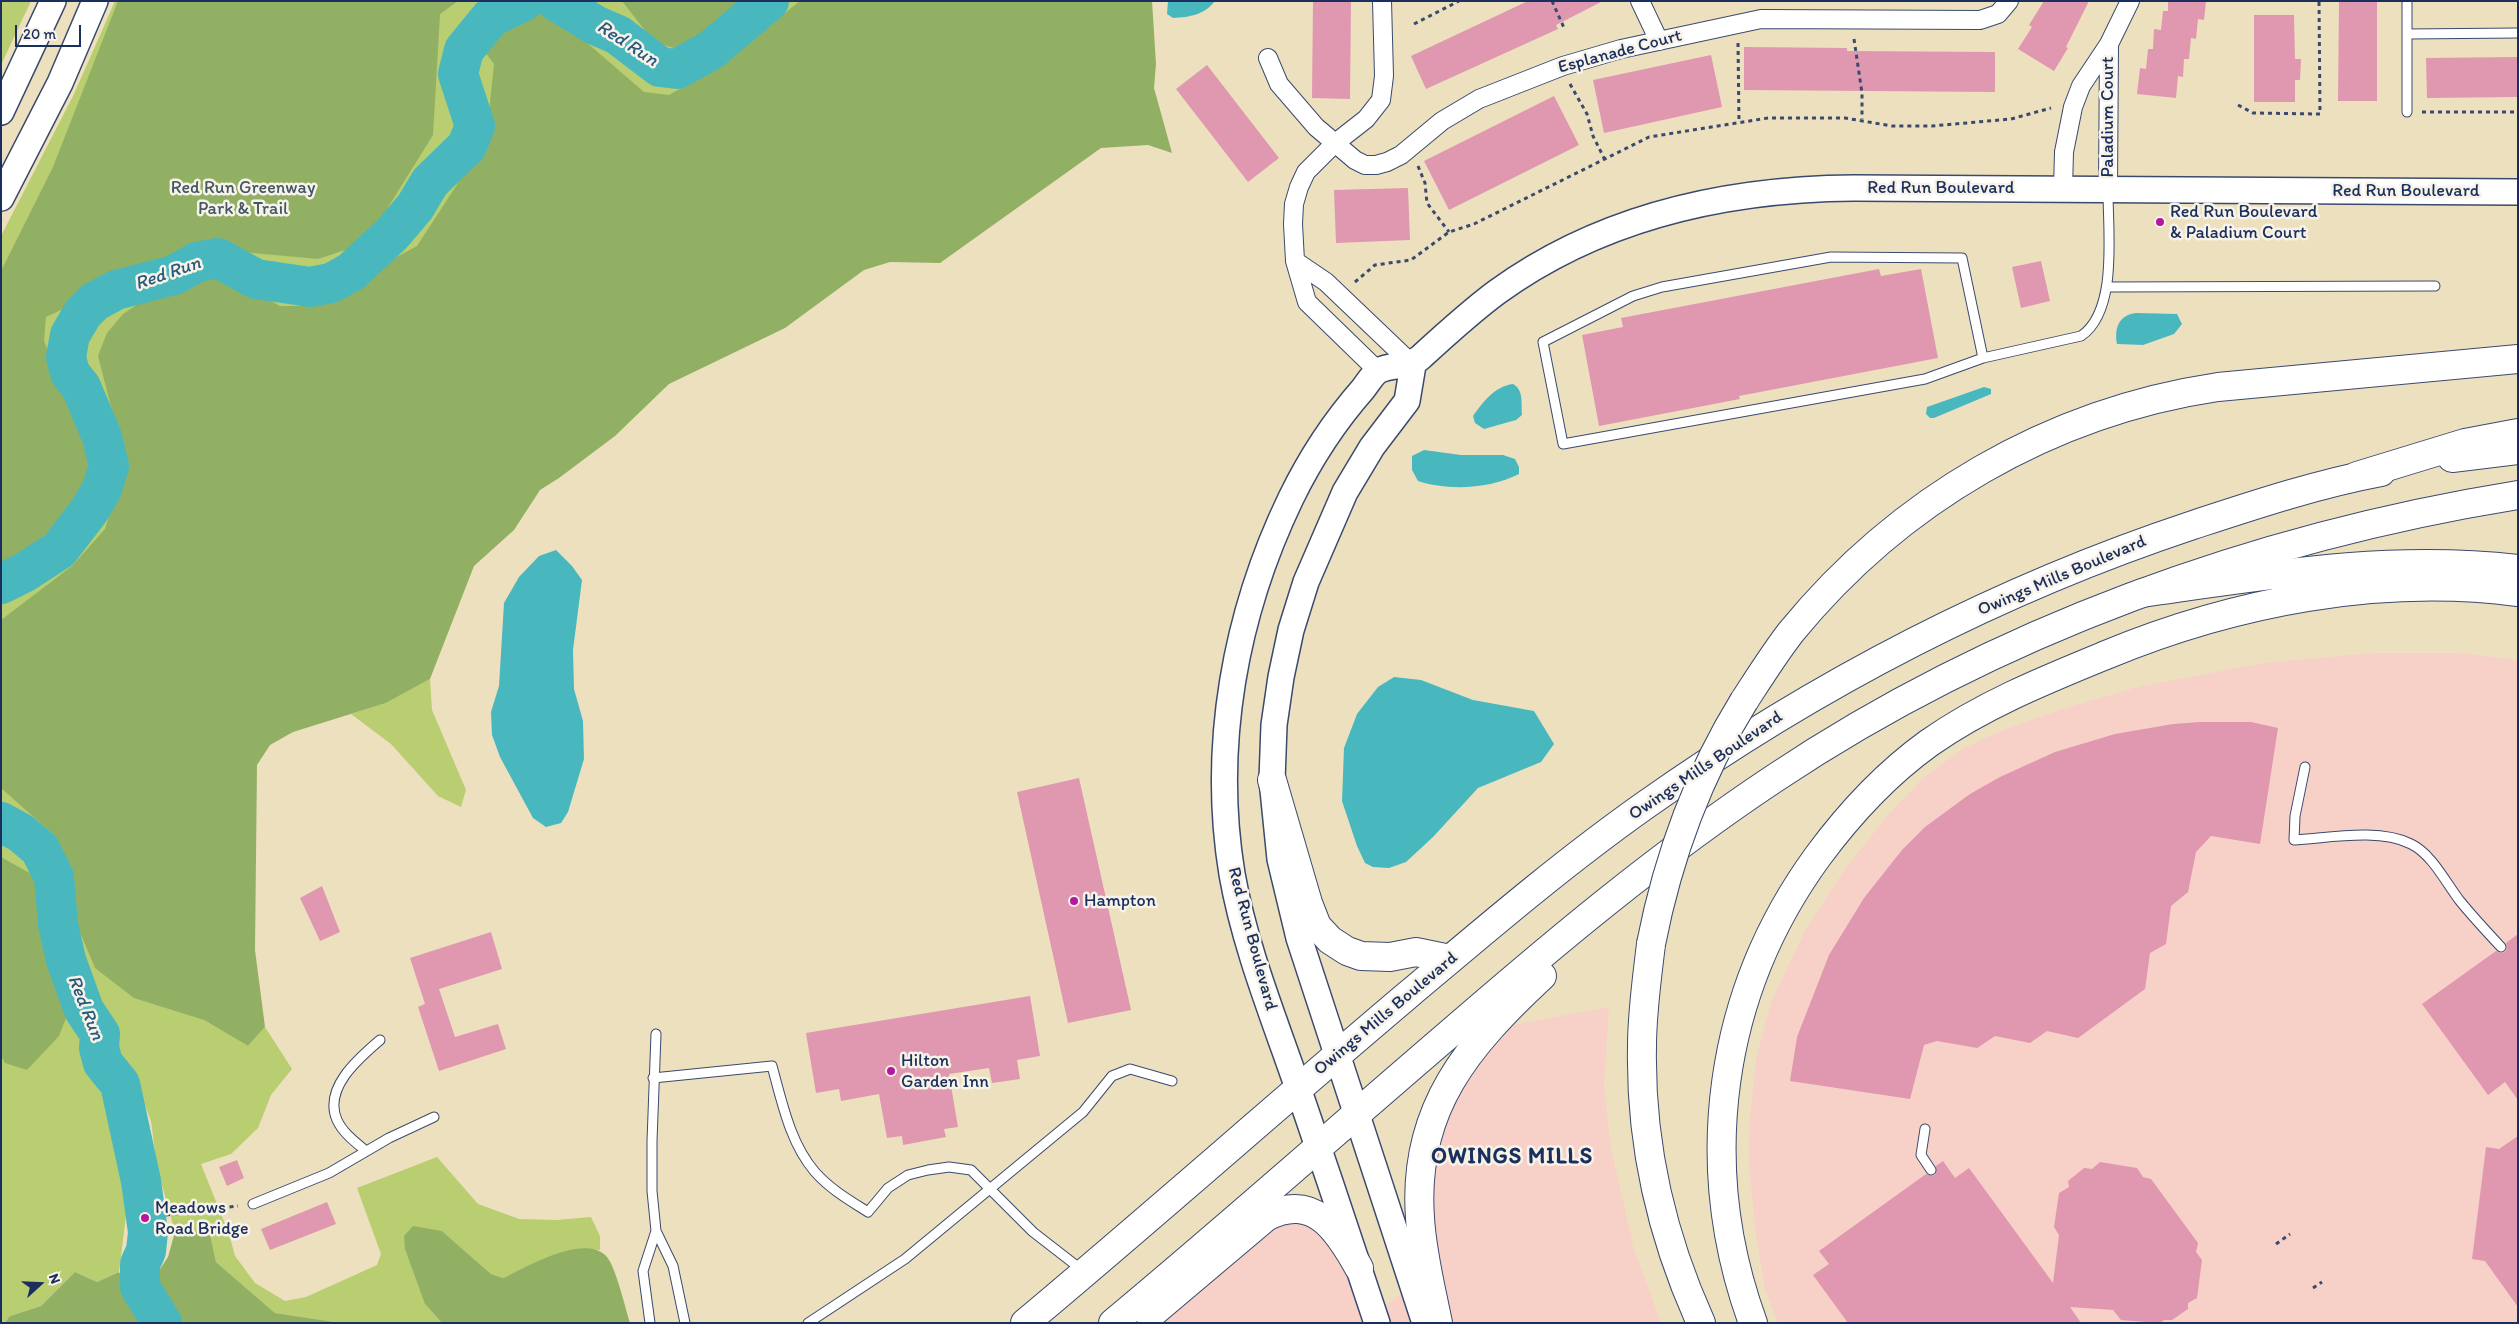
<!DOCTYPE html>
<style>
body{margin:0}
#map{position:relative;width:2519px;height:1324px;overflow:hidden;background:#ede0bf;font-family:Itim,sans-serif}
canvas{display:block}
.frame{position:absolute;inset:0;border:2px solid #1b2f5e;pointer-events:none}
.north{position:absolute;left:15px;top:1259px;width:50px;height:50px;-webkit-text-stroke:4px #f7f3e8;paint-order:stroke;rotate:70deg;font-size:14px;font-weight:700;line-height:20px;text-align:center;color:#1b2f5e}
.north::after{content:'';display:block;margin:auto;width:18px;height:22px;background:#1b2f5e;clip-path:polygon(50% 0,100% 100%,50% 72%,0 100%)}
.scale{position:absolute;left:15px;top:25px;width:66px;height:22px;box-sizing:border-box;border:2px solid #1b2f5e;border-top:0;padding-left:6px;font-size:15px;line-height:18px;white-space:nowrap;color:#1b2f5e;-webkit-text-stroke:4px #f7f3e8;paint-order:stroke}
</style>
<div id="map">
<canvas width="2519" height="1324"></canvas>
<div class="frame"></div>
<div class="north">N</div>
<div class="scale">20 m</div>
</div>
<script>
const context = document.querySelector('canvas').getContext('2d');
context.lineJoin = 'round';
function fill(path, color) { context.fillStyle = color; context.fill(path, 'evenodd'); }
function trace(path, color, width, dash) { context.strokeStyle = color; context.lineWidth = width; context.lineCap = dash ? 'butt' : 'round'; context.setLineDash(dash || []); context.stroke(path); }
function drawText(font, color, halo, rows, align = 'center') {
  context.font = font + ' Itim,sans-serif'; context.lineWidth = 5; context.setLineDash([]); context.textBaseline = 'middle'; context.strokeStyle = halo; context.fillStyle = color; for (const [text, x, y, turn = 0] of rows) {
    context.save(); context.translate(x, y); context.rotate((+turn || 0) * Math.PI / 180); context.textAlign = isNaN(turn) ? turn : align; if (halo) context.strokeText(text, 0, 0); context.fillText(text, 0, 0); context.restore();
  }
}
const built = new Path2D(`
 M2374,653H2460L2518,660V1323H1778L1765,1289L1755,1228L1749,1162L1750,1114L1757,1054L1772,999L1806,929L1845,869L1887,816L1924,777L1962,749L2003,730L2062,709L2141,686L2270,662Z
 M1609,1007L1604,1086L1611,1148L1634,1249L1661,1323H1151L1256,1234L1286,1222L1314,1228L1334,1247L1365,1319L1438,1269L1434,1224L1433,1176L1440,1139L1453,1103L1476,1064L1502,1027Z`);
const green = new Path2D(`
 M1,1H31L1,65Z
 M115,1H1131L201,472L184,1013L204,1020L248,1046L265,1027L292,1069L271,1095L258,1128L231,1154L201,1164L229,1234L235,1256L255,1283L285,1301L306,1297L377,1265L381,1254L357,1188L437,1157L478,1204L519,1219L557,1220L591,1217L600,1236V1250C564,1245 534,1263 503,1278L491,1274L442,1231L425,1304L442,1323H341L275,1313L216,1262L209,1231L175,1232L157,1167L151,1121L142,1098L116,1116L128,1200L119,1272L97,1282L75,1272L41,1306L10,1316L8,1323H1V236L74,94Z
 M430,679L432,710L466,790L461,807L438,796L391,744L351,714L386,703Z`);
const forest = new Path2D(`
 M118,1H458L440,14L433,135L366,243L318,259L220,250L178,256L46,317L44,341L88,453L89,477L31,557L1,576V271L53,167Z
 M622,1H739L697,37L677,49L654,42Z
 M800,1H1152L1156,64L1154,88L1172,153L1148,145L1101,148L940,263L890,262L864,270L785,328L669,384L615,436L559,478L540,490L514,530L474,566L430,679L386,703L293,732L270,745L257,765L255,950L265,1027L248,1046L204,1020L134,998L95,968L79,930L54,835L1,788V620L72,566L105,529L120,480L117,430L98,356L107,333L123,314L144,300L212,277L238,282L280,306H306L417,246L486,140L494,64L479,44L500,26L524,13L550,11L644,92L669,95L715,69Z
 M1,857L33,875L57,921L68,1013L59,1036L27,1070L5,1063L1,1056Z
 M413,1226L442,1231L491,1274L503,1278C526,1267 586,1232 607,1257C616,1268 625,1307 630,1323H442L425,1304L405,1249L404,1236Z
 M209,1230L216,1262L275,1313L341,1323H174L161,1295L158,1272L168,1257L175,1232Z
 M75,1272L97,1282L119,1272L134,1296L146,1323H5L10,1316L41,1306Z`);
const water = new Path2D(`
 M1168,1H1215C1204,15 1190,17 1173,18L1167,14Z
 M2136,313L2177,314L2182,324L2174,334L2143,345L2117,344C2114,328 2119,315 2136,313Z
 M1513,384C1524,390 1521,403 1522,415L1516,420L1484,429L1475,423L1473,416C1483,402 1495,386 1513,384Z
 M1984,387L1991,389V394L1934,418H1930L1926,414L1927,407Z
 M1424,450L1461,455H1503L1515,459L1519,467V474C1490,489 1448,491 1418,481L1412,470V456Z
 M556,550L572,566L582,580L573,650L574,689L583,721L584,759L568,812L561,823L546,827L533,818L500,757L492,735L491,712L499,686L504,603L519,577L539,556Z
 M1394,677L1421,680L1473,700L1534,711L1554,744L1541,762L1478,788L1433,837L1406,862L1389,868L1373,867L1365,863L1357,846L1342,801L1344,748L1357,714L1378,687Z`);
const river = new Path2D(`
 M556,1L595,25L618,35L660,67L677,69L711,50L769,1
 M1,584L25,572L59,550L89,511L102,489L109,466L102,437L81,387L70,373L66,357L70,335L83,313L94,302L116,290L174,275L197,262L218,258L256,279L310,287L331,283L351,272L392,234L415,207L430,182L467,146L475,126L458,74L464,50L491,17L524,1
 M1,822L21,833L40,849L54,877L58,924L66,960L84,1010L100,1034L99,1048L103,1063L120,1084L141,1181L148,1232L146,1251L140,1264V1287L162,1323`);
const building = new Path2D(`
 M1313,1H1351L1350,99L1312,98Z
 M1528,1H1603L1556,25L1558,29L1426,89L1411,56Z
 M2044,1H2089L2066,47L2068,48L2054,71L2018,49L2032,27L2029,25Z
 M2168,1H2206L2204,20L2198,19L2196,39L2191,38L2189,59H2184L2183,77L2178,76L2176,98L2137,94L2140,68L2146,69L2148,49H2153L2154,29L2161,30L2163,11H2168Z
 M2339,1H2377V101H2338Z
 M2254,15H2294L2295,59H2301L2300,80H2295V102H2254Z
 M1744,47L1847,48V51L1995,52V92L1744,90Z
 M1711,55L1722,107L1604,133L1593,80Z
 M2518,57V97L2427,98L2426,58Z
 M1207,65L1279,158L1248,182L1176,89Z
 M1554,96L1579,145L1449,210L1424,161Z
 M1408,188L1410,240L1336,243L1334,190Z
 M2041,261L2050,301L2021,308L2012,267Z
 M1879,269L1881,276L1921,269L1938,358L1739,396L1740,399L1599,426L1582,335L1623,327L1621,318Z
 M2200,722H2251L2278,728L2260,844L2211,836L2196,852L2188,892L2171,906L2166,944L2150,953L2145,989L2078,1038L2047,1031L2030,1043L1995,1036L1977,1048L1937,1041L1924,1045L1910,1099L1790,1081L1797,1037L1829,955L1864,898L1902,850L1925,827L1970,794L2000,777L2055,752L2115,734L2173,724Z
 M1079,778L1131,1010L1068,1023L1017,792Z
 M322,886L340,932L320,941L300,898Z
 M491,932L502,969L439,989L455,1037L498,1024L506,1049L439,1071L418,1007L425,1004L410,958Z
 M2518,934V1100L2505,1082L2488,1095L2422,1004L2496,951L2500,953L2505,952L2507,948L2506,943Z
 M1030,996L1040,1056L1017,1060L1020,1079L992,1083L989,1068L949,1074L958,1127L944,1129L946,1137L903,1145L902,1136L887,1138L879,1094L841,1101L839,1089L816,1093L806,1033Z
 M2518,1136V1307L2485,1261L2472,1259L2486,1147L2499,1149Z
 M237,1160L244,1178L227,1186L219,1167Z
 M1943,1161L1955,1178L1969,1168L2053,1283L2059,1235L2054,1227L2059,1193L2069,1187L2068,1181L2084,1168L2092,1169L2100,1162L2137,1168L2143,1177L2151,1179L2198,1243L2196,1252L2202,1260L2197,1298L2188,1303V1309L2172,1320H2164L2160,1323L2121,1320L2113,1310L2070,1307L2081,1323H1848L1813,1275L1829,1264L1819,1251L1926,1174L1931,1176L1935,1175L1936,1166Z
 M327,1202L336,1224L270,1250L261,1229Z`);
const path = new Path2D(`
 M1552,1L1565,30
 M1414,24L1459,1
 M1854,39L1862,93V119
 M1738,43L1739,123
 M1570,84L1587,114L1593,136L1604,158
 M2238,105L2253,113L2320,114L2319,1
 M2422,112H2518
 M1418,166L1425,183L1427,203L1449,232
 M1355,282L1375,265L1411,260L1449,232L1474,224L1649,137L1768,118H1845L1892,126H1932L2011,119L2051,108
 M166,1215L238,1206
 M2276,1244L2290,1234
 M2313,1288L2322,1282`);
const service = new Path2D(`
 M2407,34L2518,33
 M2407,112V1
 M1831,257L1962,258L1983,358L1925,379L1563,444L1543,342L1633,296L1662,287Z
 M2107,287L2435,286
 M1983,358L2081,336C2118,311 2108,233 2108,192
 M2305,767L2295,816L2294,840C2329,838 2379,828 2411,844C2432,854 2446,883 2460,901C2473,917 2487,932 2501,947
 M656,1034L652,1141V1191L656,1231L673,1266L685,1323
 M653,1078L772,1066C782,1102 790,1143 815,1172C830,1189 849,1200 868,1212L888,1188L908,1175L928,1170L949,1167L971,1170L1033,1232L1082,1270
 M1925,1129L1921,1155L1931,1170
 M366,1151C355,1142 343,1133 337,1120C323,1088 359,1058 380,1040
 M253,1204L329,1173L389,1138L434,1117
 M650,1323L643,1271L656,1231
 M808,1323L905,1259L1083,1112L1112,1076L1130,1069L1172,1081`);
const minor = new Path2D(`
 M1640,1L1659,41
 M1268,58L1279,84L1316,127L1355,160L1365,165H1376L1387,162L1401,155L1442,121L1479,99L1563,66L1621,49L1761,19L1980,20L1998,14L2009,1
 M2063,189L2064,152L2073,107L2081,86L2109,44L2130,1
 M2108,189L2109,44
 M1295,261L1326,282L1413,365
 M1378,371L1307,302L1295,261L1293,224L1294,204L1299,187L1306,172L1334,144L1366,119L1381,100L1384,76L1382,1`);
const secondary = new Path2D(`
 M1,112L53,1
 M1,198L60,83L95,1
 M1413,365L1407,401L1372,447L1345,492L1306,582L1291,630L1281,677L1274,725L1272,780L1280,859L1299,938L1425,1323
 M1377,1323C1351,1245 1325,1166 1298,1088C1274,1018 1245,948 1232,874C1211,746 1235,614 1291,498C1310,459 1334,422 1363,389C1367,384 1373,374 1378,371C1392,363 1408,369 1421,357C1445,335 1470,312 1497,292C1602,216 1727,189 1854,188L2518,192`);
const primary = new Path2D(`
 M2452,458L2518,450
 M1272,780L1308,903L1317,926L1330,940L1347,951L1361,956L1390,957L1416,952L1450,959
 M1150,1315L1266,1217C1314,1192 1338,1230 1359,1268
 M1025,1323C1154,1215 1280,1103 1409,994C1485,930 1562,864 1644,806C1812,687 1997,590 2193,525C2254,505 2317,484 2381,472
 M1113,1323C1226,1229 1336,1131 1448,1035C1553,944 1659,855 1775,778C1995,631 2257,537 2518,495
 M1438,1323C1431,1288 1422,1253 1420,1218C1412,1109 1468,1045 1542,976`);
const motorway = new Path2D(`
 M2357,476L2465,443L2518,433
 M2142,593C2269,575 2389,554 2518,569
 M1744,701C1759,678 1774,654 1791,632C1899,500 2050,412 2218,387L2518,359
 M1651,944C1647,978 1642,1012 1642,1046C1640,1143 1661,1235 1701,1323
 M1753,1323C1695,1164 1718,993 1818,856C1849,814 1886,774 1929,743C1983,705 2045,680 2106,655C2234,602 2379,574 2518,592`);
const motorwayBridge = new Path2D(`
 M1651,944C1668,857 1697,777 1744,701`);
const markers = [
 [2160,222,5,"#b5179e"],
 [1074,901,5,"#b5179e"],
 [891,1071,5,"#b5179e"],
 [145,1218,5,"#b5179e"]
];
const streetNames = [
 ["Esplanade Court",1620,52,-15],
 ["Paladium Court",2108,117,-90],
 ["Red Run Boulevard",1941,188],
 ["Red Run Boulevard",2406,191],
 ["Owings Mills Boulevard",2062,576,-23],
 ["Owings Mills Boulevard",1706,766,-34],
 ["Red Run Boulevard",1252,939,75],
 ["Owings Mills Boulevard",1386,1014,-40]
];
const parkNames = [
 ["Red Run Greenway",243,188],
 ["Park & Trail",243,209]
];
const poiNames = [
 ["Red Run Boulevard",2170,212],
 ["& Paladium Court",2170,233],
 ["Hampton",1084,901],
 ["Hilton",901,1061],
 ["Garden Inn",901,1082],
 ["Meadows",155,1208],
 ["Road Bridge",155,1229]
];
const waterNames = [
 ["Red Run",627,44,33],
 ["Red Run",168,274,-19],
 ["Red Run",85,1008,68]
];
const districtNames = [
 ["OWINGS MILLS",1512,1157]
];
fill(built, '#f7d1c8');
fill(green, '#b9cd71');
fill(forest, '#92b063');
fill(water, '#48b8be');
trace(river, '#48b8be', 40);
fill(building, '#df98af');
trace(service, '#3a4a6d', 11);
trace(minor, '#3a4a6d', 20);
trace(secondary, '#3a4a6d', 28);
trace(primary, '#3a4a6d', 30);
trace(motorway, '#3a4a6d', 30);
trace(path, '#3a4a6d', 3, [4, 4]);
trace(service, '#fff', 9);
trace(minor, '#fff', 18);
trace(secondary, '#fff', 25);
trace(primary, '#fff', 28);
trace(motorway, '#fff', 28);
trace(motorwayBridge, '#3a4a6d', 30, []);
trace(motorwayBridge, '#fff', 28);
for (const [x, y, r, color] of markers) { const dot = new Path2D(); dot.arc(x, y, r, 0, 2 * Math.PI); context.fillStyle = color; context.fill(dot); trace(dot, '#f7f3e8', 2); }
drawText('18px', '#1b2f5e', '#f7f3e8', streetNames);
drawText('18px', '#425663', '#f7f3e8', parkNames);
drawText('18px', '#1b2f5e', '#f7f3e8', poiNames, 'left');
drawText('italic 19px', '#28587b', '#f7f3e8', waterNames);
context.letterSpacing = '1px';
drawText('bold 22px', '#1b2f5e', '#f7f3e8', districtNames);
context.letterSpacing = '0px';
</script>
